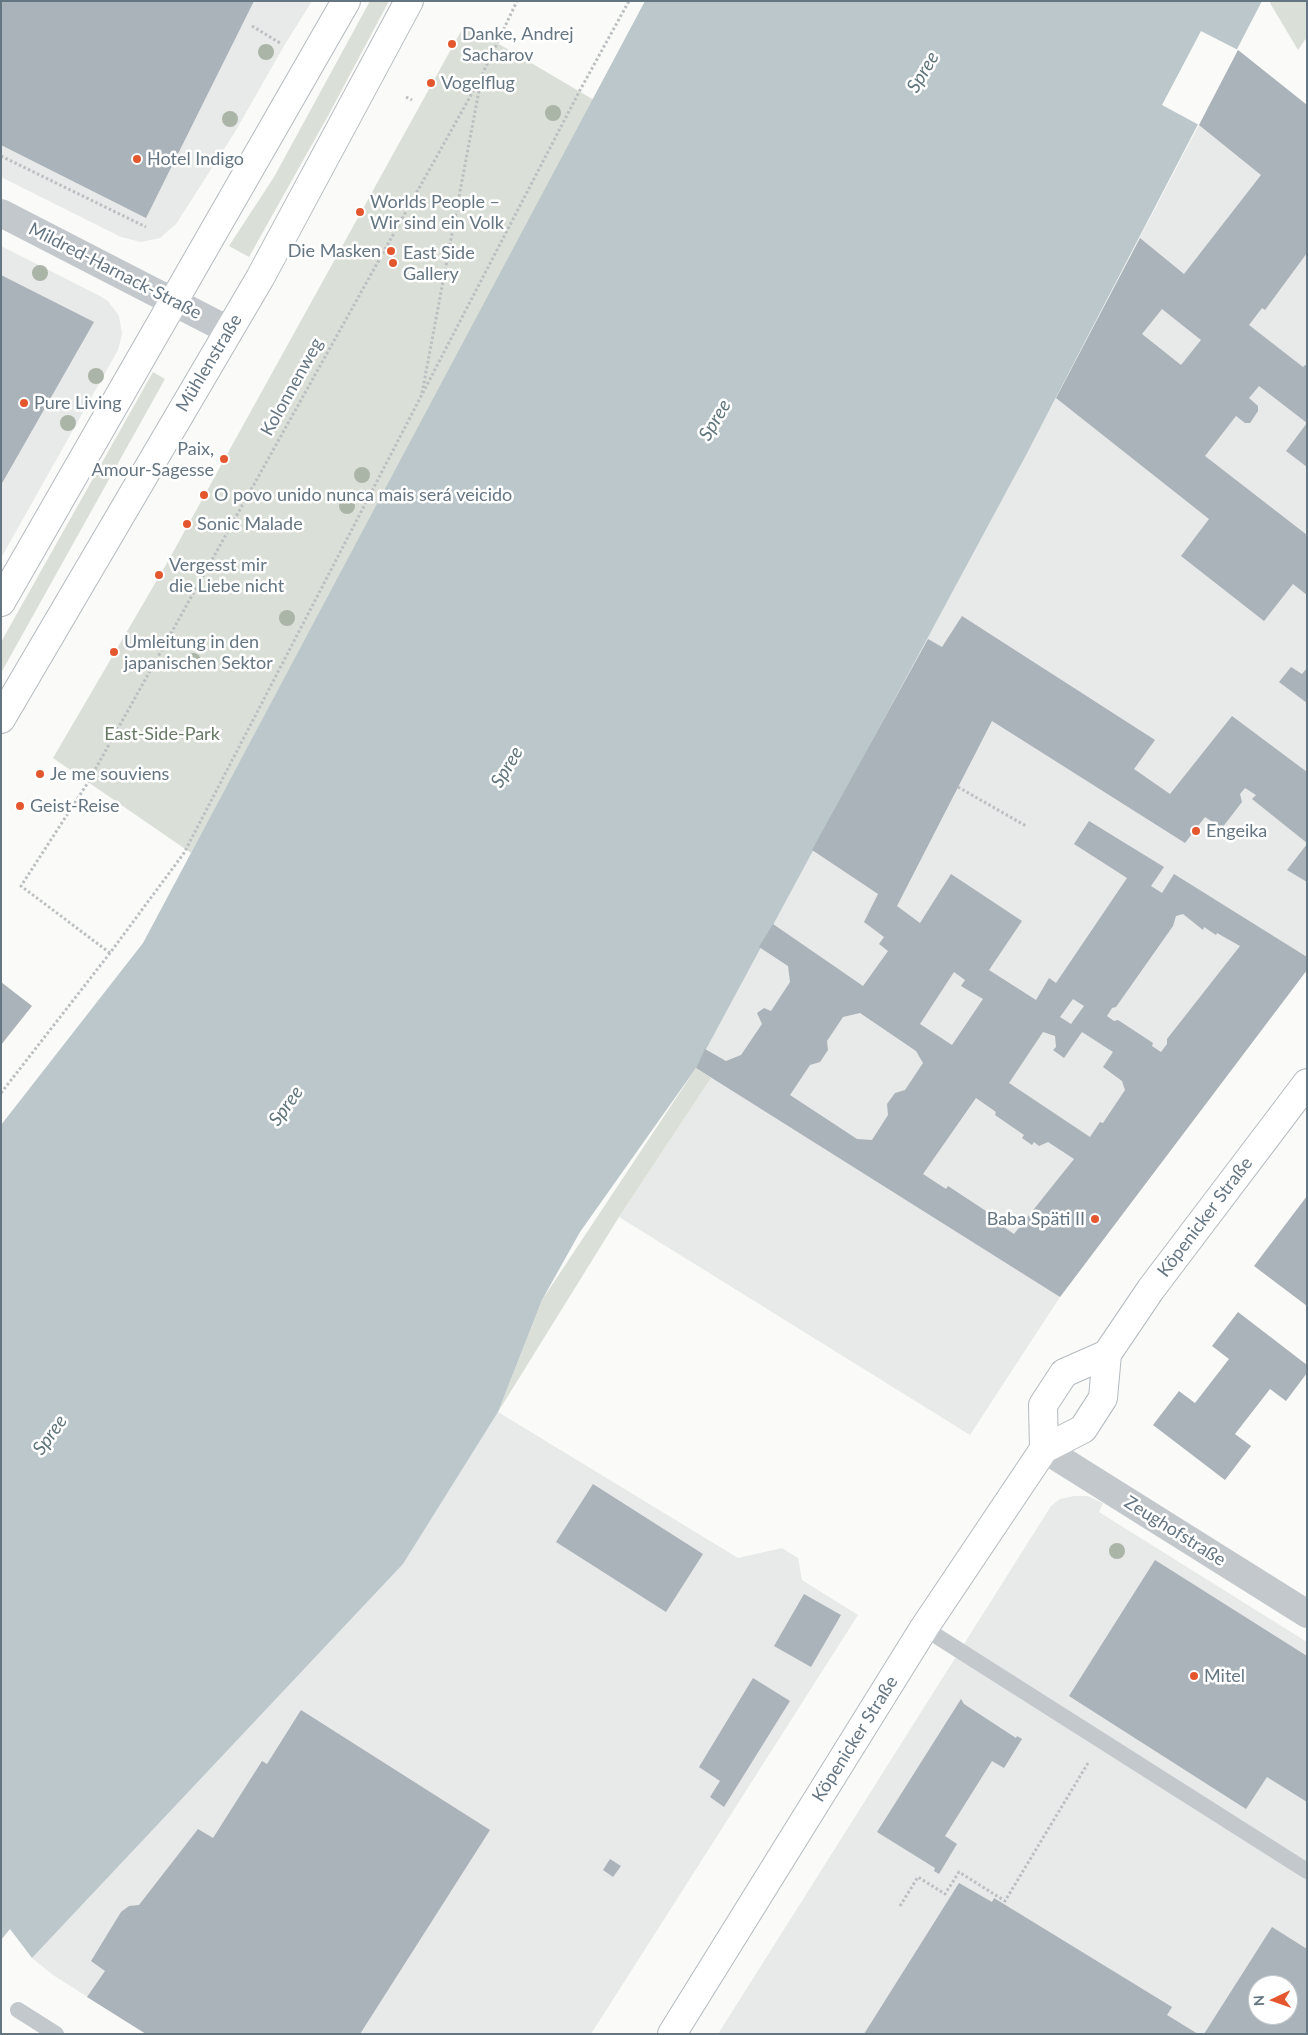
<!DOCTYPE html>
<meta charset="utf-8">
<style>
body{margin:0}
#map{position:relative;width:1308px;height:2035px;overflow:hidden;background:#fafaf8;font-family:Lato,sans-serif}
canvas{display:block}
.frame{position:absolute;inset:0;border:2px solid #657683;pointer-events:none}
.north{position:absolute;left:1248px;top:1975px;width:50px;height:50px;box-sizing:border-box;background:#fff;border:1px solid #c1c8cd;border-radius:50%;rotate:267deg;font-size:14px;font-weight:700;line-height:20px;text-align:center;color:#657683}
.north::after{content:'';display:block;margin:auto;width:18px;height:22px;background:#e4572e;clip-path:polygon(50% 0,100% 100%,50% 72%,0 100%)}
</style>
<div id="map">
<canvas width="1308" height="2035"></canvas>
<div class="frame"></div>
<div class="north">N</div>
</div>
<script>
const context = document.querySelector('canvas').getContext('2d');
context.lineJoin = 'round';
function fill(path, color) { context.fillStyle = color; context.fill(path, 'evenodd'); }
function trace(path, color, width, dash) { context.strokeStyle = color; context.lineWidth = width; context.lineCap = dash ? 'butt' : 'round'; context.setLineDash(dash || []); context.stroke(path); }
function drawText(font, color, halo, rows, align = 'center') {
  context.font = font + ' Lato,sans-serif'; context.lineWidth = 5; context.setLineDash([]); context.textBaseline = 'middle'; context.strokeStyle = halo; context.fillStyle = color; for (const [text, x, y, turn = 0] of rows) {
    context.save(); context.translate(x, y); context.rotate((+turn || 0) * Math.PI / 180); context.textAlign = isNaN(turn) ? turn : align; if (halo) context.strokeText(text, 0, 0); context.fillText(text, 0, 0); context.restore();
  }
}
const built = new Path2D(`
 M1,1H312L284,46L235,132L176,224L160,238L141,242L121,237L1,177Z
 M1238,50L1307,105V970L1060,1297L970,1435L619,1217L711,1078L696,1068L1056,398Z
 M1,246L100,296L108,301L119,316L122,334L118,350L1,558Z
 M498,1412L738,1558L782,1548L798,1558L802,1580L858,1615L591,2034H146L53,1975L32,1958L403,1564Z
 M1074,1496H1088L1103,1503L1099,1512L1307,1642V2034H718L1051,1506L1060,1499ZM1258,1985H1288V2015H1258Z`);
const green = new Path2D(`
 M370,1H389L329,114L249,257L229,246L274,177Z
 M1271,1H1307V37L1298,50L1270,3Z
 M465,24L594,100L191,853L53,758L167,563Z
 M153,372L165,379L1,673V642Z
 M696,1068L711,1078L619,1217L498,1412L542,1300Z`);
const water = new Path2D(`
 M645,1H1262L1025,457L696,1068L580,1232L542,1300L498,1412L403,1564L32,1958L10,1929L1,1940V1125L143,943Z`);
const pier = new Path2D(`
 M1201,31L1238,50L1199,125L1162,105Z`);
const building = new Path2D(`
 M1,1H254L146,218L1,145Z
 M1238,50L1307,105V253L1265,310L1262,308L1249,325L1303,367L1305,365L1307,366V423L1259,386L1249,398L1258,406V411L1250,423H1245L1236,416L1205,456L1307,535V595L1293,584L1264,621L1181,556L1209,519L1056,398L1140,238L1184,274L1261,175L1199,125ZM1162,309L1201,340L1181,365L1142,334Z
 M1,275L94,322L1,485Z
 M1307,423V467L1286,451Z
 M962,616L1155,740L1134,769L1170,794L1232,716L1307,772V843L1252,799L1256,795L1245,788L1240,794L1242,802L1222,828L1205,817L1185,843L992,721L897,906L920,923L951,874L1022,921L989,970L1036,1000L1049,978L1056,983L1127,878L1074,844L1089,821L1164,867L1151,886L1162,893L1174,874L1307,957V970L1060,1297L696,1068L705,1049L726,1061L741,1055L762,1024L757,1013L764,1008L771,1011L790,982L788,966L759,947L773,924L863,986L888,951L879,944L884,937L864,922L878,894L812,850L928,639L942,647ZM1183,914L1203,930L1204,927L1216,935L1217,933L1240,946L1167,1039V1044L1161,1052L1152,1046L1153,1043L1118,1020L1114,1021L1107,1016L1112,1008L1116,1007L1173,926L1176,916ZM954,972L965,980L961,986L983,999L952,1045L920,1024ZM1073,999L1084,1006L1071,1024L1060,1017ZM860,1013L916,1051L923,1063L905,1090L895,1093L887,1104L888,1115L872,1140L857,1139L790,1095L810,1065L820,1062L828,1050L827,1041L843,1017ZM1043,1032L1055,1036L1056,1047L1053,1050L1064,1058L1082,1032L1113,1052L1103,1067L1122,1081L1125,1090L1103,1123L1100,1122L1090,1137L1009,1083ZM976,1098L996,1112L995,1115L1024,1135L1022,1138L1032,1145L1034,1142L1039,1146L1048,1142L1074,1159L1014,1234L990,1218L992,1215L948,1186L946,1189L923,1174Z
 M1291,667L1302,674L1307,668V703L1279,682Z
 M1307,844V882L1287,870Z
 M1,982L32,1006L1,1045Z
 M1307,1196V1306L1254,1266Z
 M1238,1312L1307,1365V1373L1286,1401L1270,1389L1235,1434L1251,1446L1225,1480L1153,1425L1179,1391L1195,1403L1229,1359L1212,1346Z
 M593,1484L703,1554L666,1612L556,1542Z
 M1155,1560L1307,1656V1802L1267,1777L1246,1809L1069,1696Z
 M804,1594L841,1615L811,1667L774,1646Z
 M753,1678L790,1701L724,1807L710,1797L720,1781L699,1767Z
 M961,1699L964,1704L1016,1738L1017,1736L1022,1739L1004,1768L992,1761L945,1836L957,1844L939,1874L934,1871L935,1868L877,1832Z
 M301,1710L490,1830L360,2034H146L87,1997L105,1971L91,1961L121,1912L129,1906L139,1905L198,1829L213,1838L262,1761L267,1764Z
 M610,1859L621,1866L613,1877L603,1870Z
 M959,1883L992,1902L994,1898L1172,2007L1167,2015L1198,2034H864Z
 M1272,1927L1307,1949V2034H1204ZM1258,1985H1288V2015H1258Z`);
const path = new Path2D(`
 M252,26L280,43
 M406,97L412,100
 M1,156L146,227
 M422,393L481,80
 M958,787L1026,826
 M110,953L21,886L87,784L481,77L517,1
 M1,1093L110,953L184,853L579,92L629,1
 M900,1906L918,1877L945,1894L959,1872L1005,1901L1088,1763`);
const service = new Path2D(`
 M924,1628L1307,1871
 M18,2010L56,2034`);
const minor = new Path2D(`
 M1,213L228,330
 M1044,1449L1307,1614`);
const secondary = new Path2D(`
 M1,602L346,1
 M1,719L260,278L409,1
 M1044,1449L1043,1405L1064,1373L1107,1354
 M672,2034L924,1628L1044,1449L1083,1429L1103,1398L1107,1354L1151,1289L1307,1083`);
const trees = [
 [266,52],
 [553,113],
 [230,119],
 [40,273],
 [96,376],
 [68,423],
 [362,475],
 [347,506],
 [287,618],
 [193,661],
 [1117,1551]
];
const markers = [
 [452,44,5,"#e4572e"],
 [431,83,5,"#e4572e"],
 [137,159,5,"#e4572e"],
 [360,212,5,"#e4572e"],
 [391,251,5,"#e4572e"],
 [393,263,5,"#e4572e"],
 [24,403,5,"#e4572e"],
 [224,459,5,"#e4572e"],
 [204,495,5,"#e4572e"],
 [187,524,5,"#e4572e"],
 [159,575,5,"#e4572e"],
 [114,652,5,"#e4572e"],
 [40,774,5,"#e4572e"],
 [20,806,5,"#e4572e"],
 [1196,831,5,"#e4572e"],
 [1095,1219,5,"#e4572e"],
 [1194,1676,5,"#e4572e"]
];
const poiNames = [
 ["Danke, Andrej",462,34],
 ["Sacharov",462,55],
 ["Vogelflug",441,83],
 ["Hotel Indigo",147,159],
 ["Worlds People –",370,202],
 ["Wir sind ein Volk",370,223],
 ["Die Masken",381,251,"right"],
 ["East Side",403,253],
 ["Gallery",403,274],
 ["Pure Living",34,403],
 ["Paix,",214,449,"right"],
 ["Amour-Sagesse",214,470,"right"],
 ["O povo unido nunca mais será veicido",214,495],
 ["Sonic Malade",197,524],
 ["Vergesst mir",169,565],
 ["die Liebe nicht",169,586],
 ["Umleitung in den",124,642],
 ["japanischen Sektor",124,663],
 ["Je me souviens",50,774],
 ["Geist-Reise",30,806],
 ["Engeika",1206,831],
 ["Baba Späti II",1085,1219,"right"],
 ["Mitel",1204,1676]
];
const streetNames = [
 ["Mildred-Harnack-Straße",115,271,27],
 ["Mühlenstraße",209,363,-59],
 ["Kolonnenweg",292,387,-61],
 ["Köpenicker Straße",1205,1217,-53],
 ["Zeughofstraße",1175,1531,32],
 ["Köpenicker Straße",855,1739,-58]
];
const parkNames = [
 ["East-Side-Park",162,734]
];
const waterNames = [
 ["Spree",923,72,-59],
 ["Spree",715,420,-59],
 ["Spree",507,767,-59],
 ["Spree",286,1106,-54],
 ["Spree",50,1435,-54]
];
fill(built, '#e8e9e9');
fill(green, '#dadfd7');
fill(water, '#bbc7cb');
fill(pier, '#fafaf8');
fill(building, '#aab3b9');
trace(secondary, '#b3babf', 30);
trace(path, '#bbbfc2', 3, [2.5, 2.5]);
trace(service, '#c3c8cc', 16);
trace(minor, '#c3c8cc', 28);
trace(secondary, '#fff', 28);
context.fillStyle = '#aab4a7';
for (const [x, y] of trees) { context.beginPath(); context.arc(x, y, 8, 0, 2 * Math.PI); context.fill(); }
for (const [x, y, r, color] of markers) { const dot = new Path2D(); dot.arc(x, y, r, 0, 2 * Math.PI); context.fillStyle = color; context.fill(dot); trace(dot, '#fff', 2); }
drawText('18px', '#657683', '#fff', poiNames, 'left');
drawText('18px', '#657683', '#fff', streetNames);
drawText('18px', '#687a64', '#fff', parkNames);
drawText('italic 19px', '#60757c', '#fff', waterNames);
</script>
